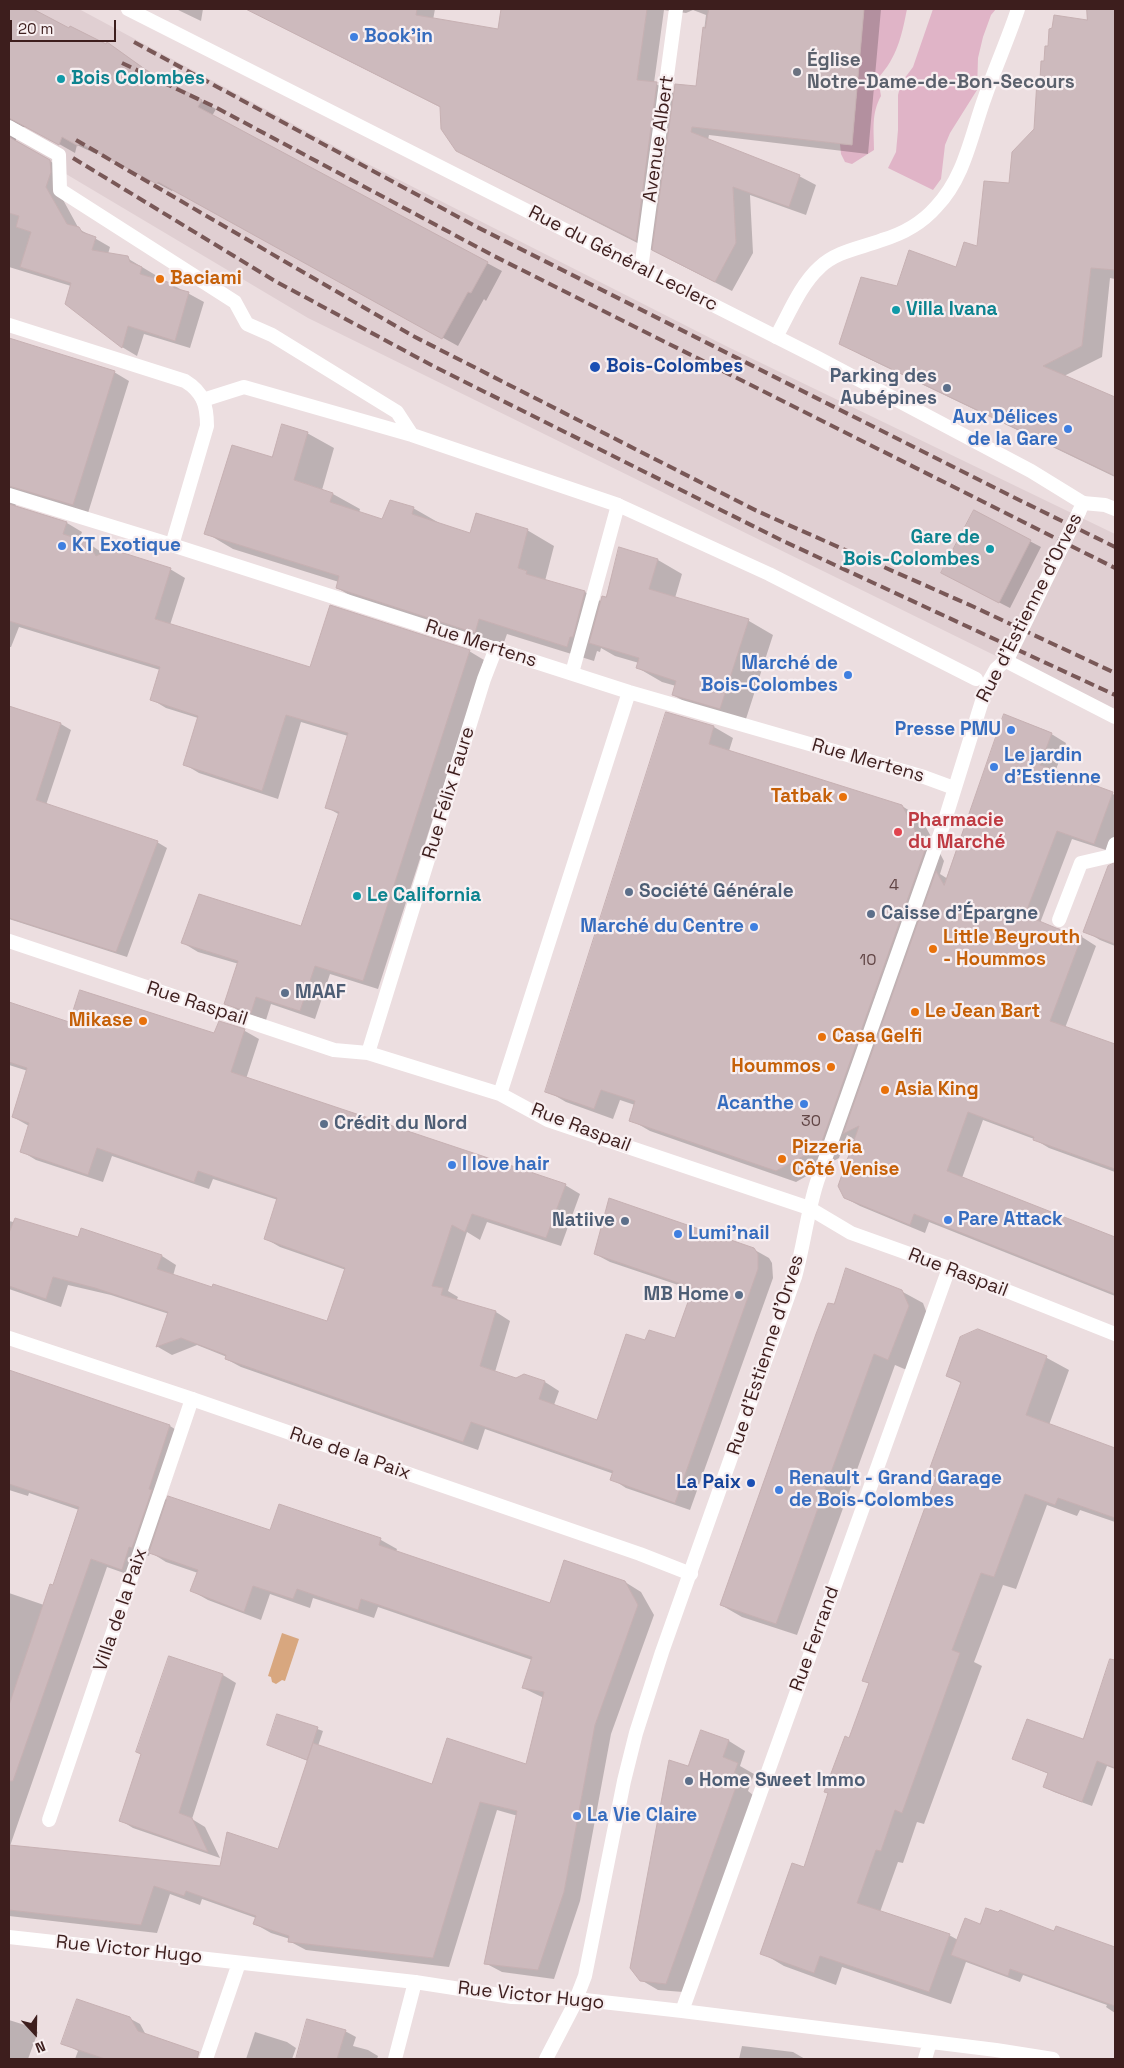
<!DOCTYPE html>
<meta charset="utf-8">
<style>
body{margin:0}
#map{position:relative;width:1124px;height:2068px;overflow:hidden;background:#ecdee0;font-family:"Space Grotesk",sans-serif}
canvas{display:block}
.frame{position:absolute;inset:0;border:10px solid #3d1e1d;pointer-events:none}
.north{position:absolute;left:10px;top:2008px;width:50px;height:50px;-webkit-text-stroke:4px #f8eff1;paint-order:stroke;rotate:159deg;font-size:14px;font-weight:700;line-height:20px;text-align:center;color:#3d1e1d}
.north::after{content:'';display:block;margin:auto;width:18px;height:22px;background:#3d1e1d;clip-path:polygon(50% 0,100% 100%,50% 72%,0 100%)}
.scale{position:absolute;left:10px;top:20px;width:106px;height:22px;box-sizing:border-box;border:2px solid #3d1e1d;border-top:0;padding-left:6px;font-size:15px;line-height:18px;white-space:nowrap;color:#3d1e1d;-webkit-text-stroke:4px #f8eff1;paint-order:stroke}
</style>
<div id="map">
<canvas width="1124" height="2068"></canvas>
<div class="frame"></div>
<div class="north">N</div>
<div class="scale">20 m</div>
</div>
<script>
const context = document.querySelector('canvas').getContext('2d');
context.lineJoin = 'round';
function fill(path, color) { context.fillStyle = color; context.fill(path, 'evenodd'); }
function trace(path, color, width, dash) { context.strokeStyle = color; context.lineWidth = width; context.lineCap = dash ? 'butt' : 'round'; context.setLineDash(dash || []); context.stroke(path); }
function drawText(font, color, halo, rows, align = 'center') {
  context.font = font + ' "Space Grotesk",sans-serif'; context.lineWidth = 4.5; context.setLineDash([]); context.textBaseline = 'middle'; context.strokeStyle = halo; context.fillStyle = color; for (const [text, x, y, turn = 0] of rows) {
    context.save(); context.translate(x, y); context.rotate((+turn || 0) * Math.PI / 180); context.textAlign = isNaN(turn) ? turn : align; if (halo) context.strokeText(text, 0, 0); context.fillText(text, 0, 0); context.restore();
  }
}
const built = new Path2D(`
 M9,9H79L360,160L726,346L1115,534V711L996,656L308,318L66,174L62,167L9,141Z`);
const green = new Path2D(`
 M864,9H907C902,35 897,58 878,78L881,96C871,114 874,130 874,150L852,164L845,162L841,154L840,144L852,145Z
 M933,9H996L991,15L983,37L978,58L977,90L950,133L945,145L941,179L933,190L888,168L896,152L898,130V95L901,83L913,67Z`);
const water = new Path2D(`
 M282,1633L299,1639L285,1681L282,1680L276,1684L272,1682L271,1677L268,1676Z`);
const shadow = new Path2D(`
 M9,9H30L70,30L107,46L108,44L157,77L216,109L212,116L502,271L486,301L484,299L458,346L173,189L172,191L95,150L94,153L77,145L75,153L29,127H20L16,132V141L65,170L61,196L79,229L110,247L108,254L127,258L157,276L156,280L171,284L204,302L190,348L144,334L137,356L122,347L66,303L71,286L9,267Z
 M176,9H203L201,21Z
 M246,9H435L433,20L499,30L502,9H881L868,154L709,135L708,140L799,176L816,185L806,215L750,195L753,253L732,291L474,160L442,108ZM664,10L686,13L693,10L706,15L697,87L675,94L654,83Z
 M1088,9H1115V279L1110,278L1102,357L1064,376L1115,399V477L861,355L841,343L898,288L956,268L978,248L1035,129L1045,62L1088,22Z
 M9,339L114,372L129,381L88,513L15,501L16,507L67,523L82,532L79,540L88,543L104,554L170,569L185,578L170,625L311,669L469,651L484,660L378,989L330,974L315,1019L271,1004L266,1020L241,1012L226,1003L239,964L198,952L183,943L302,928L340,815L326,807L348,736L301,722L278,799L199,773L184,764L198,718L166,708L151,699L160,670L19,627L11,647H9Z
 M307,433L334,448L322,490L333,494L360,509L359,513L383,520L413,508L441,524L470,534L527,530L554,546L545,581L585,592L602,602L658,560L682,574L675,598L749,621L773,635L745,722L698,709L673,695L676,686L662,682L638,668L639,663L615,656L601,648L600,652L597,651L594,661L507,634L502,648L364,603L337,588L339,582L233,549L206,533L273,459Z
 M974,512L1041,547L1010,608L953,579Z
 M18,710L61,724L71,730L46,805L157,842L167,848L127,957L9,919V737Z
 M667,713L714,727L733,738L729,751L902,806L921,818L944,861L940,874L948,879L1005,715L1045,730L1066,743L1055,772L1115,795V834L1109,851L1072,839L1040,923L1082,937L1096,946L1065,1028L1115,1046V1172L1049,1148L1034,1139L983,1120L962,1178L1115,1238V1296L929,1222L925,1233L860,1206L845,1198L855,1140L847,1135L839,1158L796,1182L650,1131L631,1120L635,1105L620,1100L613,1119L566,1102L547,1091Z
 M1108,870L1115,873V946L1100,940L1085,931Z
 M9,1003L70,1024L215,1035L219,1022L245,1031L259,1039L246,1079L565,1185L580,1194L561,1246L487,1222L480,1240L467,1232L448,1291L458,1297L456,1301L496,1312L510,1321L495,1372L516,1379L524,1375L545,1382L559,1391L554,1405L597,1422L646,1342L676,1340L693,1290L610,1262L595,1254L753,1249L769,1258L772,1263L773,1278L690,1510L626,1488L612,1479L614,1474L485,1429L478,1450L241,1367L226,1359L227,1357L197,1345L172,1355L158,1347L169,1314L111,1295L68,1285L61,1307L9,1289V1221L79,1238L82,1229L162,1256L176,1265L173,1276L328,1322L346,1270L280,1247L266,1239L278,1200L213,1179L209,1189L112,1156L103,1182L36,1160L21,1151L29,1126L13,1117L28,1071L9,1065Z
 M901,1291L923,1303L929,1319L909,1371L895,1365L797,1635L742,1617L721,1605L835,1306Z
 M978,1330L1047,1358L1069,1370L1049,1425L1115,1449V1522L1080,1510L1077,1516L1047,1505L1016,1589L1003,1585L974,1662L982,1666L924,1824L917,1822L903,1863L898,1862L880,1912L949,1935L958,1940L981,1926L1055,1932L1057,1928L1115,1947V2013L1106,2007L1107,2005L1023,1975L1020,1982L966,1962L951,2004L842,1967L836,1985L784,1966L762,1953L805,1869L870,1684L863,1680L937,1477L962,1384L947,1375Z
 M9,1371L170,1426L186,1436L165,1499L168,1501L271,1532L381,1540L397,1549L396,1552L550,1604L625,1582L641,1592L654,1615L611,1734L580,1901L554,1979L502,1972L485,1963L518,1816L497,1810L449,1967L306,1950L289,1941L290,1939L271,1933L255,1924L256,1918L202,1899L200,1905L170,1894L157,1933L9,1916V1593L44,1605L54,1587L79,1510L29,1493L28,1496L9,1490ZM150,1552L166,1562L198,1573L192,1591L208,1600L261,1620L270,1594L310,1608L313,1598L374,1618L378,1607L532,1660L523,1688L544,1698L527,1765L433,1785L318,1746L323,1731L278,1715L268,1745L308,1761L279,1850L221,1867L10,1846L107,1567L138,1578L146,1555L149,1556Z
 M170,1657L223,1675L236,1683L192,1819L205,1827L220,1858L133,1828L120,1820L143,1755Z
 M1111,1660L1115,1662V1769L1107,1766L1092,1806L1054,1792L1044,1787L1049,1774L1014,1759L1084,1741Z
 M702,1732L729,1741L745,1751L740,1766L754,1774L748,1791L753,1795L683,1992L658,1990L641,1980L688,1768Z
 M129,2018L140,2024L146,2035L185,2051L182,2059H75L78,2051L63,2043Z
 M9,2020L28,2026L38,2032L28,2059H9Z
 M345,2031L356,2037L353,2046L368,2050L378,2056L377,2059H297Z
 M255,2032L287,2042L296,2048L292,2059H246Z
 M742,2046L793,2052L805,2059H739Z`);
const building = new Path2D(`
 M9,9H33L69,28L70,26L106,44L107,42L146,70L202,100L198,107L488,262L471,293L468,292L442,339L158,182L157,184L80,143L78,146L62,137L59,145L9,118Z
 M246,9H417L416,15L498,29L501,9H647L637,80L657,82L636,241L456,151L441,129L440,107Z
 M709,9H864L852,145L692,127L691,132L800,175L789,207L733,187L736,243L715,282L652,250L675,84L696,86L703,27L705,28Z
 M1087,9H1115V270L1091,268L1082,346L1043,366L1115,397V476L839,344L861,277L897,286L909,250L956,267L964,242L977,246L984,181L1009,183L1012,152L1034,129L1037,80L1040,79L1041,61H1044L1045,46H1048L1049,29L1052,28L1054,15L1087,20Z
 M9,137L50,160L51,172L46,187L67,224L79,227L82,232L96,237L92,250L128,256L130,262L142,267L140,274L171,283L174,288L189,292L175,341L128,326L122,348L65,304L71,283L20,267L31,232L16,227L19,216L9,213Z
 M9,338L115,371L73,505L9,486Z
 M282,424L308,432L294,480L333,493L330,502L382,519L390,500L414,507L412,514L470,533L476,513L528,529L518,568L527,571L526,574L585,591L573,637H570L567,647L479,619L475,633L336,588L339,576L204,534L232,445L272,457Z
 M9,504L67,522L63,534L88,542L96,556L111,549L171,568L155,619L310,667L330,605L470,650L363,981L315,966L300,1011L256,997L251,1013L224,1004L238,961L181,943L199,894L301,926L339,812L325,808L348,733L286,715L262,791L183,765L198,716L150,700L160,667L9,621Z
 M974,510L1031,540L999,603L941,573Z
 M619,547L658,559L649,589L749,619L720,709L672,695L676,681L636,668L639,658L589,643L602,596L606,597Z
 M9,706L61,723L36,800L158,841L116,952L9,918Z
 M666,712L714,726L709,744L902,805L925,850L820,1147L776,1171L629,1121L635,1101L601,1090L594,1109L545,1092Z
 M1004,714L1052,733L1040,765L1113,792L1094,844L1057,831L1025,915L1056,928L1082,936L1050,1021L1115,1044V1169L1033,1140L1034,1137L968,1112L947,1171L1115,1237V1294L914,1214L910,1225L844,1198L838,1186L859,1126L843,1134L936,871L944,885Z
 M1115,863V944L1083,932L1108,866Z
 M80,990L214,1033L219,1021L245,1029L231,1072L566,1184L546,1238L472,1214L465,1232L452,1225L432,1286L443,1288L441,1295L496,1311L480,1366L516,1378L524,1374L545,1381L539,1399L597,1420L626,1334L645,1340L649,1330L675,1338L693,1288L594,1254L609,1198L754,1248L758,1254V1269L675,1503L610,1480L613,1471L471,1422L463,1442L225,1359L226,1355L181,1338L156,1347L168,1312L95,1288L53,1277L46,1299L9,1286V1233L15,1218L78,1237L81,1228L162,1255L157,1269L212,1287L213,1284L327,1321L345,1268L264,1239L277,1198L198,1171L194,1182L97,1148L88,1175L20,1152L29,1123L12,1117L27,1068L9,1062V1002L69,1022Z
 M846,1268L902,1290L909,1306L888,1360L874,1354L776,1624L720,1605L816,1334L828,1303L834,1304Z
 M978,1329L1047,1356L1026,1415L1115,1448V1518L1058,1498L1055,1505L1025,1494L994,1577L981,1573L952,1650L960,1653L902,1813L895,1810L881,1851L876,1850L857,1903L950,1934L929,1992L820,1956L814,1973L760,1954L792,1863L804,1867L828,1793L824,1792L845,1736L849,1738L869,1683L862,1681L936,1477L928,1473L961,1382L946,1376L960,1337Z
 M9,1370L170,1425L149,1489L152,1490L132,1548L129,1547L122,1570L91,1559L13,1781H9V1705L50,1584L53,1585L79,1507L9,1484Z
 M168,1496L270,1530L279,1504L381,1538L379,1545L550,1603L564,1560L625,1581L638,1605L595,1725L564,1892L538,1970L484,1964L517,1811L480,1802L433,1958L288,1942L289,1936L253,1924L256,1916L186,1891L184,1896L154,1886L141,1925L9,1910V1845L220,1866L227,1832L278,1849L313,1743L432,1784L447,1738L526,1764L544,1692L522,1688L532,1657L361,1599L358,1610L297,1589L293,1599L253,1586L244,1612L190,1591L198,1570L149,1553Z
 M169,1656L223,1674L179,1813L192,1818L208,1852L119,1821L141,1754L136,1752Z
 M1110,1659L1115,1660V1768L1097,1761L1082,1802L1043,1787L1048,1773L1012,1759L1027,1719L1083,1739Z
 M277,1714L318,1727L307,1760L267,1745Z
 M701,1730L729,1740L723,1757L738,1763L731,1782L737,1784L666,1984L640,1981L630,1968L669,1760L688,1766Z
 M986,1908L998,1912L1000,1910L1054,1931L1056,1926L1115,1947V2006L1010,1969L1008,1976L951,1955L965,1918L980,1924Z
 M77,1999L130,2017L138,2031L199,2052L197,2059H105L61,2044Z
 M307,2019L346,2030L337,2059H296Z`);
const service = new Path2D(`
 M572,673L618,505
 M1059,920L1081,863L1111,856L1115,844
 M49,1820L192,1399
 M395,2059L415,1982`);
const pedestrian = new Path2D(`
 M9,127L59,155L60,190L235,302L247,324L272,335L397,412L412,435
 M203,400L244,387L412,435L618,505L769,574L976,679`);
const minor = new Path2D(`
 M641,269L676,9
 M9,325L185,381C203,392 207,405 207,426L172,545
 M776,337C789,314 800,285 820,267C837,251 861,248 882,240C902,234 922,223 936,207C965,177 971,135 985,97C995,68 1008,39 1018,9
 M9,495L172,545L629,692L924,777L954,788
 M1083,503L1105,505L1115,509
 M1006,661L1115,717
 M9,941L334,1050L368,1053L500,1094L548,1120L809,1208L851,1233L949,1268L1115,1334
 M368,1053L484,679L496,648
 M500,1094L629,692
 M9,1338L192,1399L640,1554L691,1574
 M9,1937L415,1982L512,1997L576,1999L682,2011L996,2050L1053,2059
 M682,2011L949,1268
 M206,2059L239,1963
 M925,2059L930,2042`);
const tertiary = new Path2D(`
 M128,9L816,357L1031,471L1083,503L1079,512
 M546,2059L573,2007L585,1976L624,1781L636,1733L662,1652L795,1277C804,1245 807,1213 817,1182L944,823L987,685L996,669L1008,658`);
const rail = new Path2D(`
 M134,42L475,226L1009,495L1115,547
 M122,63L217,108L494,256L1115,568
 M76,140L413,336L757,511L972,606L1115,673
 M73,158L275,281L435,367L781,540L1115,695`);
const tertiaryBridge = new Path2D(`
 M1008,658L1079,512`);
const markers = [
 [354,37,5,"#3f7fe0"],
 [797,72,5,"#6b7280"],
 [61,79,5,"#0f9aa8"],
 [160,279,5,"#e8710a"],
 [896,310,5,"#0f9aa8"],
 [595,367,6,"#1a4fb4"],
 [947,388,5,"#5c6f8a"],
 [1068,429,5,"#3f7fe0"],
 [62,546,5,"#3f7fe0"],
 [990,549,5,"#0f9aa8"],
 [848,675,5,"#3f7fe0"],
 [1011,730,5,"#3f7fe0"],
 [994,767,5,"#3f7fe0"],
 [843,797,5,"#e8710a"],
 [898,832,5,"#e0444e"],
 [629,892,5,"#5c6f8a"],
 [357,896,5,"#0f9aa8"],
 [871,914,5,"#5c6f8a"],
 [754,927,5,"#3f7fe0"],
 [933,949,5,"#e8710a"],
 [285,993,5,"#5c6f8a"],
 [915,1012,5,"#e8710a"],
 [143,1021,5,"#e8710a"],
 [822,1037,5,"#e8710a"],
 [831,1067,5,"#e8710a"],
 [885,1090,5,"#e8710a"],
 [804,1104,5,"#3f7fe0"],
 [324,1124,5,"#5c6f8a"],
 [782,1159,5,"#e8710a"],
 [452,1165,5,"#3f7fe0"],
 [948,1220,5,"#3f7fe0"],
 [625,1221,5,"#5c6f8a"],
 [678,1234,5,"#3f7fe0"],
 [739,1295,5,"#5c6f8a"],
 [751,1483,5,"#1a4fb4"],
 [779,1490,5,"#3f7fe0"],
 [689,1781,5,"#5c6f8a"],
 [577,1816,5,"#3f7fe0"]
];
const numberNames = [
 ["4",894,886],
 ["10",868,961],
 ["30",811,1122]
];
const shopNames = [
 ["Book'in",364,37],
 ["Aux Délices",1058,418,"right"],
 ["de la Gare",1058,440,"right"],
 ["KT Exotique",72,546],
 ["Marché de",838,664,"right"],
 ["Bois-Colombes",838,686,"right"],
 ["Presse PMU",1001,730,"right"],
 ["Le jardin",1004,756],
 ["d'Estienne",1004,778],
 ["Marché du Centre",744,927,"right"],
 ["Acanthe",794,1104,"right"],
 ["I love hair",462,1165],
 ["Pare Attack",958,1220],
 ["Lumi'nail",688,1234],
 ["Renault - Grand Garage",789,1479],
 ["de Bois-Colombes",789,1501],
 ["La Vie Claire",587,1816]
];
const worshipNames = [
 ["Église",807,61],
 ["Notre-Dame-de-Bon-Secours",807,83]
];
const cultureNames = [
 ["Bois Colombes",71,79],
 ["Villa Ivana",906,310],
 ["Gare de",980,538,"right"],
 ["Bois-Colombes",980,560,"right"],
 ["Le California",367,896]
];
const streetNames = [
 ["Avenue Albert",659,139,-82],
 ["Rue du Général Leclerc",623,259,27],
 ["Rue d'Estienne d'Orves",1030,608,-63],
 ["Rue Mertens",481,644,18],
 ["Rue Mertens",868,761,16],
 ["Rue Félix Faure",449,793,-73],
 ["Rue Raspail",197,1004,18],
 ["Rue Raspail",581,1128,21],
 ["Rue Raspail",958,1273,21],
 ["Rue d'Estienne d'Orves",766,1355,-72],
 ["Rue de la Paix",350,1454,19],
 ["Villa de la Paix",121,1610,-71],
 ["Rue Ferrand",815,1639,-70],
 ["Rue Victor Hugo",129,1950,6],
 ["Rue Victor Hugo",531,1996,6]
];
const foodNames = [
 ["Baciami",170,279],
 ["Tatbak",833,797,"right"],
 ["Little Beyrouth",943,938],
 ["- Hoummos",943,960],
 ["Le Jean Bart",925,1012],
 ["Mikase",133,1021,"right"],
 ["Casa Gelfi",832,1037],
 ["Hoummos",821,1067,"right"],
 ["Asia King",895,1090],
 ["Pizzeria",792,1148],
 ["Côté Venise",792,1170]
];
const transitNames = [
 ["Bois-Colombes",606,367],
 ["La Paix",741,1483,"right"]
];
const serviceNames = [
 ["Parking des",937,377,"right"],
 ["Aubépines",937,399,"right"],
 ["Société Générale",639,892],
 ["Caisse d'Épargne",881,914],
 ["MAAF",295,993],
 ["Crédit du Nord",334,1124],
 ["Natiive",615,1221,"right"],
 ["MB Home",729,1295,"right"],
 ["Home Sweet Immo",699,1781]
];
const healthNames = [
 ["Pharmacie",908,821],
 ["du Marché",908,843]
];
fill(built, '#e0cfd2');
fill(green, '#e0b4c7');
fill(water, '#d8a77f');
fill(shadow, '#0003');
fill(building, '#cdbabd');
trace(building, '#c6b0b2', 1);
trace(service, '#fff', 14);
trace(pedestrian, '#fff', 14);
trace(minor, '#fff', 14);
trace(tertiary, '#fff', 14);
trace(rail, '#795857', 4, [10, 5]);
trace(tertiaryBridge, '#fff', 14);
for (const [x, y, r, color] of markers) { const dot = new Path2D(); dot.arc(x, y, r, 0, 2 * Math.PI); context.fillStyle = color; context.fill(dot); trace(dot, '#f8eff1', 2); }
drawText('16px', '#614545', null, numberNames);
drawText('bold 19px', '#366cbe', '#f8eff1', shopNames, 'left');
drawText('bold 19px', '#5b616d', '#f8eff1', worshipNames, 'left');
drawText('bold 19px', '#0d838f', '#f8eff1', cultureNames, 'left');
drawText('19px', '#3d1e1d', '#f8eff1', streetNames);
drawText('bold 19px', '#c56008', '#f8eff1', foodNames, 'left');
drawText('bold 19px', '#164399', '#f8eff1', transitNames, 'left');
drawText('bold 19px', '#4e5e75', '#f8eff1', serviceNames, 'left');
drawText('bold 19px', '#be3a42', '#f8eff1', healthNames, 'left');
</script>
